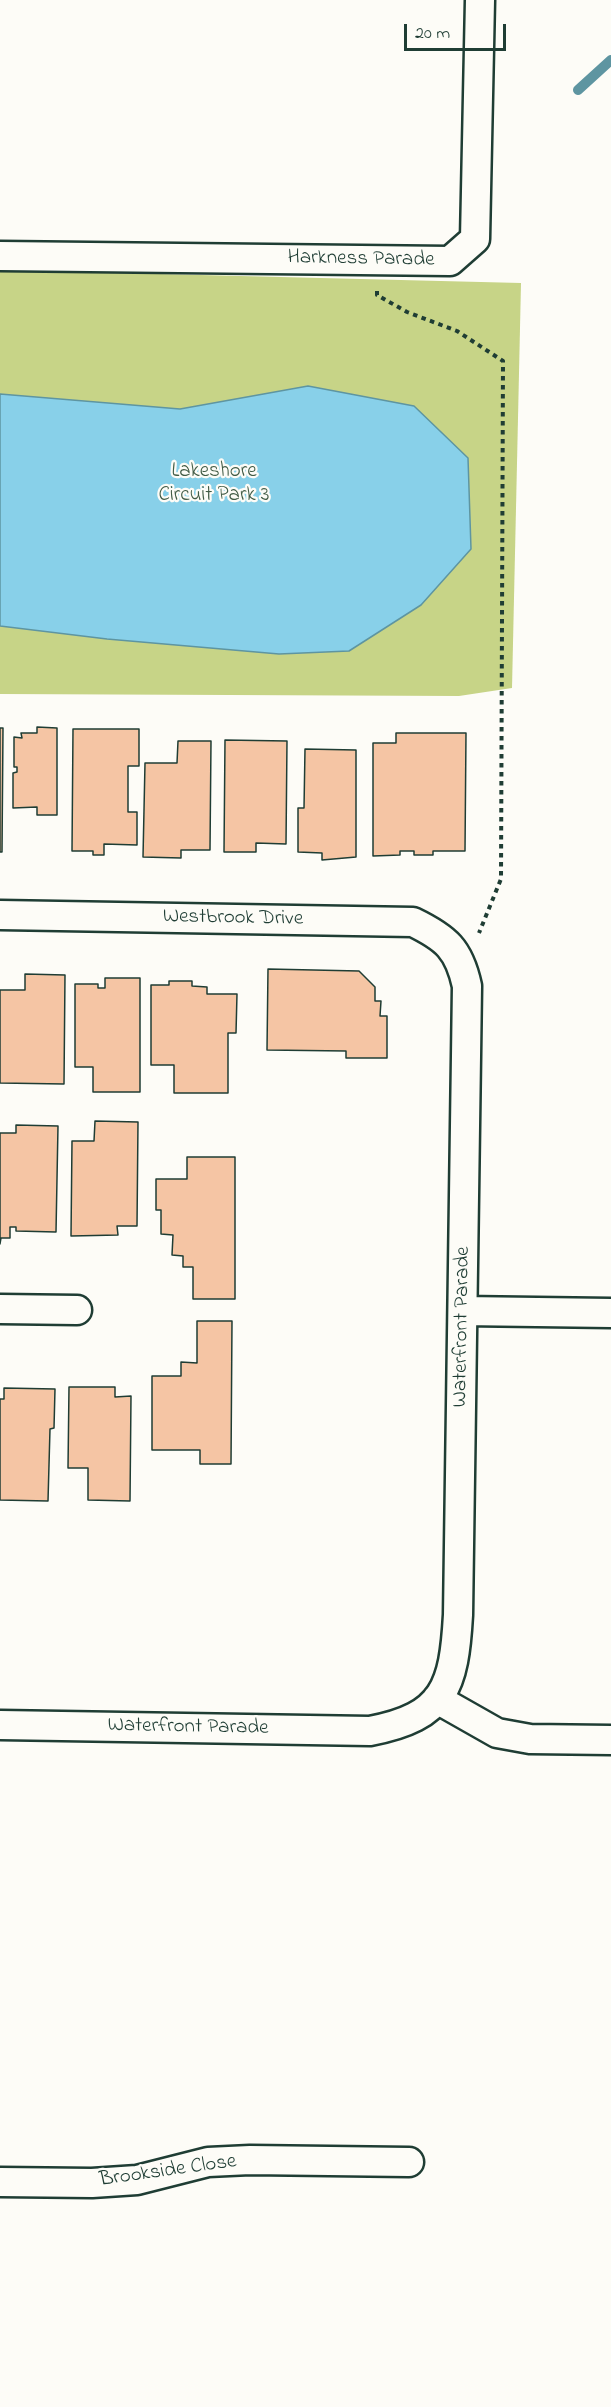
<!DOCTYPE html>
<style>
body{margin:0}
#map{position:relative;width:611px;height:2407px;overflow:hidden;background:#fdfcf7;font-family:"Indie Flower",sans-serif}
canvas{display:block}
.scale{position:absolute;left:404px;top:24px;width:102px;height:27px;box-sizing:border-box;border:3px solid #1f3d34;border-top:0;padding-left:8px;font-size:18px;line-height:21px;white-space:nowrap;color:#1f3d34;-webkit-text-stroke:4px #fdfcf7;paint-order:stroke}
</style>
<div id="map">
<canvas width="611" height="2407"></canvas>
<div class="scale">20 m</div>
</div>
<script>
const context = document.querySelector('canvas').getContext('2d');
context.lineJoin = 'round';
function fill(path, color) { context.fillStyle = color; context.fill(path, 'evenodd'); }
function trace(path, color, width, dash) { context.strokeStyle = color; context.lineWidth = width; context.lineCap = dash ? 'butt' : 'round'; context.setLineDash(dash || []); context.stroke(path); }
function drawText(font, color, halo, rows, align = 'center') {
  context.font = font + ' "Indie Flower",sans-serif'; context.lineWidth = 4.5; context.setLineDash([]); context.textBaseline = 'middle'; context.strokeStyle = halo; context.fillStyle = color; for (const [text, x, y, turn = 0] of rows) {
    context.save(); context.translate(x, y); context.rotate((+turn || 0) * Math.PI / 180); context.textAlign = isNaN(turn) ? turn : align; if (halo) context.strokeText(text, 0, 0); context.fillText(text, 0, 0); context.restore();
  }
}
const green = new Path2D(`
 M0,270L521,283L512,688L459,696L0,694Z`);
const water = new Path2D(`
 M308,386L414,406L468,458L471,549L421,605L349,651L279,654L107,639L0,626V394L180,409Z`);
const stream = new Path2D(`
 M578,90L611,60`);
const building = new Path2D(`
 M37,727L57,728V815H37V807L13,808V773L17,772V767H14V737L22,738L21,733H37Z
 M0,728H3L2,852H0Z
 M73,729H139V766H128V812H137V845L104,844V855H93V851H72Z
 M396,733H466L465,851H433V855H414V851H400V855L373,856V743H396Z
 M225,740L287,741L286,844L256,843V852H224Z
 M178,741H211L210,850H181V858L143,857L145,763H177Z
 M305,749L356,750V857L322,860V853L298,852V808H304Z
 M268,969L359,971L375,987V1001H381L380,1016H387V1058H346V1051L267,1050Z
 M25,974L65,975L64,1084L0,1083V990H25Z
 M105,978H140V1092H93V1067H75V984H98V988H105Z
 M169,981H192V986L207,987V994H237L236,1033H228V1093H174V1065H151V985H169Z
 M95,1121L138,1122L137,1226H117L118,1235L71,1236L72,1141H94Z
 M16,1125L58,1126L56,1232L16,1231V1227H10V1238H1L0,1244V1133H16Z
 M187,1157H235V1299H193V1267H183V1256L172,1255L173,1235L161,1234V1210H156V1179H187Z
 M197,1321H232L231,1464H200V1450H152V1376H181V1362L197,1363Z
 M69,1387H115V1397L131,1396L130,1501L88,1500V1468H68Z
 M4,1388L55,1389L54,1428L50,1429L48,1501L0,1500V1399H4Z`);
const path = new Path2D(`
 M377,291V295L407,312L457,331L503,361L501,879L479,933`);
const minor = new Path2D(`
 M0,256L450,261L475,239L480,0
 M0,915L413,922C446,938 459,949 467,986L458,1615C454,1686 445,1717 370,1731L0,1725
 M0,1309L77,1310
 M463,1311L611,1313
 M437,1699L497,1733L530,1739L611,1740
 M0,2182L92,2183L137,2180L208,2162L250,2160L409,2162`);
const streetNames = [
 ["Harkness Parade",361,260,1],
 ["Westbrook Drive",233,919,1],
 ["Waterfront Parade",463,1327,-89],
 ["Waterfront Parade",188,1728,1],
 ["Brookside Close",168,2172,-8]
];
const parkNames = [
 ["Lakeshore",214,473],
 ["Circuit Park 3",214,497]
];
fill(green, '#c7d487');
fill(water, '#88d0e9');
trace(water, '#5e95a1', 1.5);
trace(stream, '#5e95a1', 10);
fill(building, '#f5c5a4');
trace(building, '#1f3d34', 1.5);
trace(minor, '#1f3d34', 33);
trace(path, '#1f3d34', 4, [4.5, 4.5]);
trace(minor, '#fdfcf7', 28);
drawText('21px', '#1f3d34', '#fdfcf7', streetNames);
drawText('21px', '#415b45', '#fdfcf7', parkNames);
</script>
